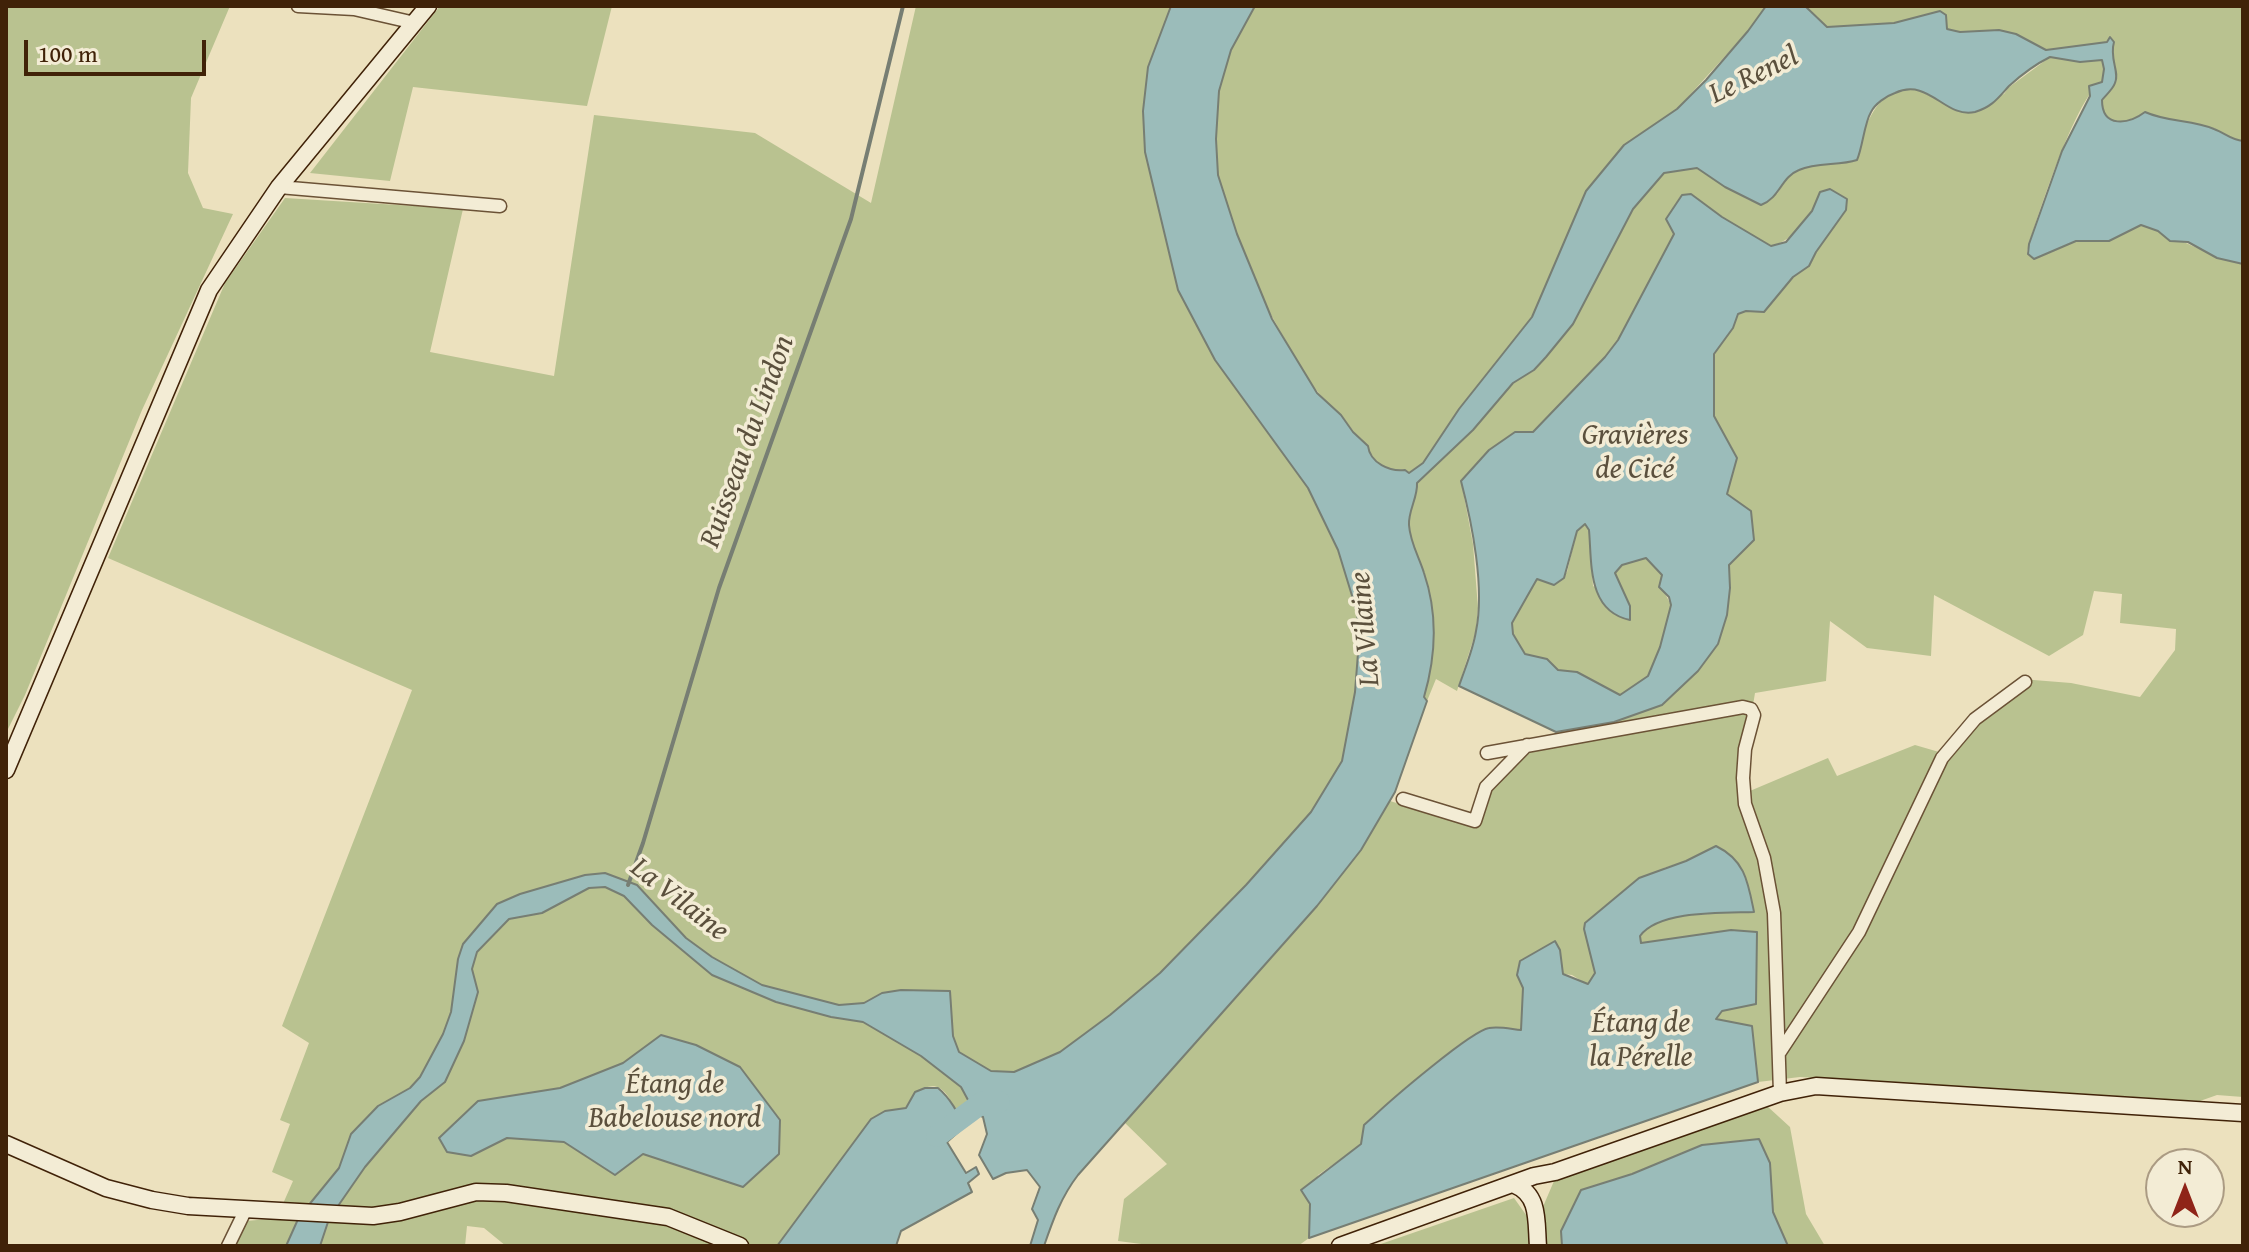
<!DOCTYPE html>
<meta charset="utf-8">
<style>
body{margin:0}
#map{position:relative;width:2249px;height:1252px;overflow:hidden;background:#ece1be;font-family:"Gentium Book Plus",serif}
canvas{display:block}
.frame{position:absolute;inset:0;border:8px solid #402208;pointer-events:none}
.north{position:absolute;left:2145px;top:1148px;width:80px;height:80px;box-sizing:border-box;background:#f3ecd5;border:2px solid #ab9b83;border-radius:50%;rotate:0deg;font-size:22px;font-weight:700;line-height:32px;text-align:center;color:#402208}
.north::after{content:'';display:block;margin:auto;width:28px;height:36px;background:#8f2418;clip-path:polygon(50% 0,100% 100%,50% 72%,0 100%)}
.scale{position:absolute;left:24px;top:40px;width:182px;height:36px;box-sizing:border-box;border:4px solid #402208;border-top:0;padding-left:10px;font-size:24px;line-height:28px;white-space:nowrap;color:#402208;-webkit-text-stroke:6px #f3ecd5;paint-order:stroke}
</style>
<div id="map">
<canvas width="2249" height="1252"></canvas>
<div class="frame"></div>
<div class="north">N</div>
<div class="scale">100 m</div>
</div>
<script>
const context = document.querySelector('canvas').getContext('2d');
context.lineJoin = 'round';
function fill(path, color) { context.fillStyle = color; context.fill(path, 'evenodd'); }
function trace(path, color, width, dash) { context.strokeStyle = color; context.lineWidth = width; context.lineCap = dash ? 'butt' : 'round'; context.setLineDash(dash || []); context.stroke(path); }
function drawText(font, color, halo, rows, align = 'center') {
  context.font = font + ' "Gentium Book Plus",serif'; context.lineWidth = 7; context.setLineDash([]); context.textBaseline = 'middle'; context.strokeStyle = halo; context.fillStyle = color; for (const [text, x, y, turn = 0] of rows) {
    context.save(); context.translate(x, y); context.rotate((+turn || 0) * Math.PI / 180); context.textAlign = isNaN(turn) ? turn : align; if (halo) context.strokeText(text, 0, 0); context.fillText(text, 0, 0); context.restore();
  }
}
const green = new Path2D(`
 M6,6H230L191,98L188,173L203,208L233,214L142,410L25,695L6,733Z
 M440,6H612L587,106L413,87L390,181L310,173Z
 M916,6H1171L1148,67L1143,111L1145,153L1178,290L1215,360L1308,488L1338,551L1357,612L1359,640L1355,692L1342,761L1311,812L1246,885L1160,973L1110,1015L1060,1052L1014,1072L991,1071L959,1052L953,1036L950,991L901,990L882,993L864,1003L839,1005L762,985L712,957L686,938L649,897L585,875L497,904L463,944L458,960L451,1012L443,1034L420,1077L410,1088L378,1106L351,1134L339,1168L299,1217L286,1246H230L246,1221L280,1218L282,1206L293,1181L272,1172L290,1124L280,1120L309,1043L282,1026L412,690L108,558L225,283L285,198L463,209L430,352L554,376L594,115L755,133L871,203Z
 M1255,6H1766L1748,31L1677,109L1624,145L1532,317L1459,409L1423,463L1408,473L1405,470L1394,471L1378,463L1341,415L1327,403L1308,380L1262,299L1225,202L1218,175L1216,139L1219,91L1231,50Z
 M1805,6H2243V141C2231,140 2225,133 2214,129C2193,120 2167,122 2146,112C2128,123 2101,130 2102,99L2116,83L2111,57L2114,42L2046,50L2016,34L1999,30L1960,32L1947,29L1940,11L1894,23L1827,27Z
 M2050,57L2080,62L2102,60L2104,69L2102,82C2077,94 2039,213 2029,244L2027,252L2034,259L2076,241H2109L2141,225C2176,236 2208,256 2243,264V1097L2217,1095L2200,1101L1800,1077L1758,1082L1751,1026L1716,1019L1721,1011L1731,930L1641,944L1640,936C1654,917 1687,915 1709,914L1716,846L1686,861L1664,868L1593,968L1595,973L1588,985L1572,975L1563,974L1560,950L1555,941L1520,961L1517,975L1523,988L1521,1030C1511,1029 1499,1026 1489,1028C1471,1031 1392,1099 1374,1116L1364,1125L1362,1144L1318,1175L1310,1204L1309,1238L1298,1246H1157L1118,1241L1124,1199L1167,1164L1124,1122L1317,906L1361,850L1390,801L1476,828L1491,788L1533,748L1556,732L1614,722L1718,645L1727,615L1730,588L1729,565L1740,555L1751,511L1727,494L1737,457L1714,416V353L1733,328L1738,314L1746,311L1764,312L1793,277L1809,266L1815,253L1846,210L1847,199L1820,193C1811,215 1796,240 1771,246L1722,217L1691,194L1680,197L1666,219L1674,234L1618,340L1605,357L1533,432H1515L1489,450L1461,480L1473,544L1478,608L1476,631L1457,691L1436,679L1427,701L1424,697C1435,660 1437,617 1426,579C1421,561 1410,544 1409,525C1408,511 1418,498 1417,483L1473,430L1513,383L1535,370L1546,357L1572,324L1633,209L1664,173L1697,168L1725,187L1751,201L1777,194C1781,189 1784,181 1788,177C1803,161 1834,162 1854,162C1864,132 1873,87 1914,88L1952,107L2004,94L2008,88ZM2094,591L2122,594L2120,623L2176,629L2175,650L2140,697L2071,683L2021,679L1939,752L1915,745L1837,776L1828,758L1738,796L1755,693L1826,681L1830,621L1867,648L1931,656L1934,595L2049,656L2083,635Z
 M1585,524L1589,529L1593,586L1630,606L1615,573L1622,565L1646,558L1662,575L1660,584L1671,605L1666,630L1648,676L1620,695L1589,678L1558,670L1549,660L1525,654L1513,634L1512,623L1537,579L1554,585L1567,572L1577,531Z
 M605,887L624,896L652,925L712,975L831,1017L863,1022L921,1056L961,1087L971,1104L957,1113C953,1108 951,1100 947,1095C932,1075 914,1094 906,1108L885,1111L777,1246H506L484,1228L467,1226L465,1246H320L329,1219L365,1167L421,1101L445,1082L478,992L472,969L477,953L509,919L542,913L589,888ZM661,1036L742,1187L643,1154L615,1175L564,1142L506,1138L478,1101L560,1088L623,1063Z
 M1767,1106L1790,1127L1806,1214L1825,1246H1788L1773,1212L1770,1163L1745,1140L1702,1145L1631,1174L1582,1190L1561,1231L1562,1246H1545L1542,1209L1554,1181Z
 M1514,1198L1529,1219L1531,1246H1375Z`);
const water = new Path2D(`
 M1171,6H1255L1231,50L1219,91L1216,139L1218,175L1237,234L1272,319L1317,393L1341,415L1353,432L1368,446C1370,463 1390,472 1405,470L1409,473L1423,463L1459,409L1532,317L1586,191L1624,145L1677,109L1706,80L1748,31L1766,6H1805L1827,27L1894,23L1940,11L1946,15L1947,29L1960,32L1999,30L2016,34L2046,50L2107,42L2110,37L2114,42C2109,59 2120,72 2115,83C2113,89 2106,95 2102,100C2102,129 2129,124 2145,112C2167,122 2192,120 2214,129C2225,133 2231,140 2243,141V264L2217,258L2188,242L2170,241L2158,231L2141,225L2109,241H2076L2034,259L2028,254L2029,244L2062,151L2090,96L2089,86L2102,82L2104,69L2102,60L2080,62L2050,57C2036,64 2020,76 2009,86C1998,98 1992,107 1975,112C1945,119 1929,77 1895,93C1886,96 1875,104 1871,112C1864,124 1863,146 1857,160C1839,166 1817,162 1799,170C1781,177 1780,198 1761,205L1725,187L1697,168L1664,173L1633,209L1573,324L1546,357L1534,370L1513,383L1473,430L1417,483C1418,497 1408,511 1409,525C1410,542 1419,557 1424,573C1438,614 1436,656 1424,697L1427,701L1395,792L1361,850L1317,906L1078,1175C1061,1197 1053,1220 1044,1246H1030L1038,1220L1032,1209L1040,1187L1027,1170L1006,1173L993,1179L979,1155L987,1134L983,1117L975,1113L961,1087L921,1056L863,1022L831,1017L776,1002L712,975L652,925L624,896L605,887L589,888L542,913L509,919L477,952L472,969L478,992L464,1041L445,1082L421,1101L365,1167L329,1219L320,1246H286L299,1217L339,1168L351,1134L378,1106L410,1088L420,1077L443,1034L451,1012L458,959L463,944L497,904L520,894L585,875L605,873L637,885L686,938L712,957L762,985L839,1005L864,1003L882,993L901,990L950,991L953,1036L959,1052L991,1071L1014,1072L1060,1052L1110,1015L1160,973L1246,885L1311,812L1342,761L1355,692L1359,640L1357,612L1338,550L1308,488L1215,360L1178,290L1145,152L1143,111L1148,67Z
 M1830,189L1847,199L1846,210L1816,252L1809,266L1793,277L1764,312L1746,311L1738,314L1733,328L1714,354V416L1737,458L1727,494L1751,511L1754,540L1729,565L1730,588L1727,615L1718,644L1698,671L1662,705L1614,722L1556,732L1459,686C1465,668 1473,650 1476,631C1485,588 1472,523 1461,481L1489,450L1515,432H1533L1605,357L1618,340L1674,234L1666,219L1682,195L1691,194L1722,217L1771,246L1786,242L1812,211L1820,192ZM1585,524L1589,530C1592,563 1587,611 1630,620V606L1615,573L1622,565L1646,558L1662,575L1659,587L1669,597L1671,605L1660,647L1648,676L1620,695L1577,672L1558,670L1547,659L1525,654L1513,634L1512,623L1537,579L1554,585L1564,578L1577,531Z
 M1716,846C1745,860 1748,882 1754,912C1724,913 1659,910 1640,936L1641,943L1731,930L1757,932L1756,1004L1722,1011L1716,1019L1752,1026L1758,1082L1309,1238L1310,1204L1301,1190L1361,1144L1364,1125L1374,1116C1392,1099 1471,1031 1489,1028C1499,1026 1511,1029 1521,1030L1523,988L1517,975L1520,961L1555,941L1560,950L1563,974L1588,984L1595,973L1584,929L1585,923L1639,878L1686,861Z
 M661,1035L696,1045L740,1067L780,1120L779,1154L743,1187L643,1154L615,1175L564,1142L507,1138L471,1156L447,1152L439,1138L478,1101L560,1088L623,1063Z
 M925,1088H938C949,1097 960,1114 963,1128L947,1142L966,1173L976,1167L979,1174L968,1183L972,1192L901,1231L896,1246H777L871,1119L885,1111L906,1108L915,1092Z
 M1759,1139L1770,1163L1773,1212L1788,1246H1562L1561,1231L1581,1190L1632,1174L1702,1145Z`);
const stream = new Path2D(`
 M628,885L643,843L719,588L851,219L903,6`);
const river = new Path2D(`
 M937,1136L983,1102H999`);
const street = new Path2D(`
 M298,6L354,9L415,23
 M279,187L500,206
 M1487,753L1743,707L1751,709L1754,715L1745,749L1743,778L1745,804L1764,858L1774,913L1780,1093
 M1403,799L1475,821L1486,787L1527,745
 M1780,1052L1859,932L1942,758L1975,719L2025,682
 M228,1246L246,1209`);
const secondary = new Path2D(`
 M6,770L209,290L279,187L428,6
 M6,1144L106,1188L152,1200L188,1206L373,1216L400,1212L476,1192L506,1193L668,1217L740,1246
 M1515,1185C1540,1195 1536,1223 1538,1246
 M1340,1246L1534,1176L1555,1172L1780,1093L1816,1086L2243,1113`);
const waterNames = [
 ["Le Renel",1754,76,-26],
 ["Gravières",1635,436],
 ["de Cicé",1635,470],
 ["Ruisseau du Lindon",748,442,-70],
 ["La Vilaine",1366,629,-95],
 ["La Vilaine",679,900,38],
 ["Étang de",1641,1024],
 ["la Pérelle",1641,1058],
 ["Étang de",675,1085],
 ["Babelouse nord",675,1119]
];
fill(green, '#b9c290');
fill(water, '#9bbcba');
trace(water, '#777e73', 2);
trace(stream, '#777e73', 4);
trace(river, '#9bbcba', 22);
trace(street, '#6b5236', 15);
trace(secondary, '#402208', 19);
trace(street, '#f3ecd5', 12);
trace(secondary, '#f3ecd5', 16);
drawText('italic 30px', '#5b503d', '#f3ecd5', waterNames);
</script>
